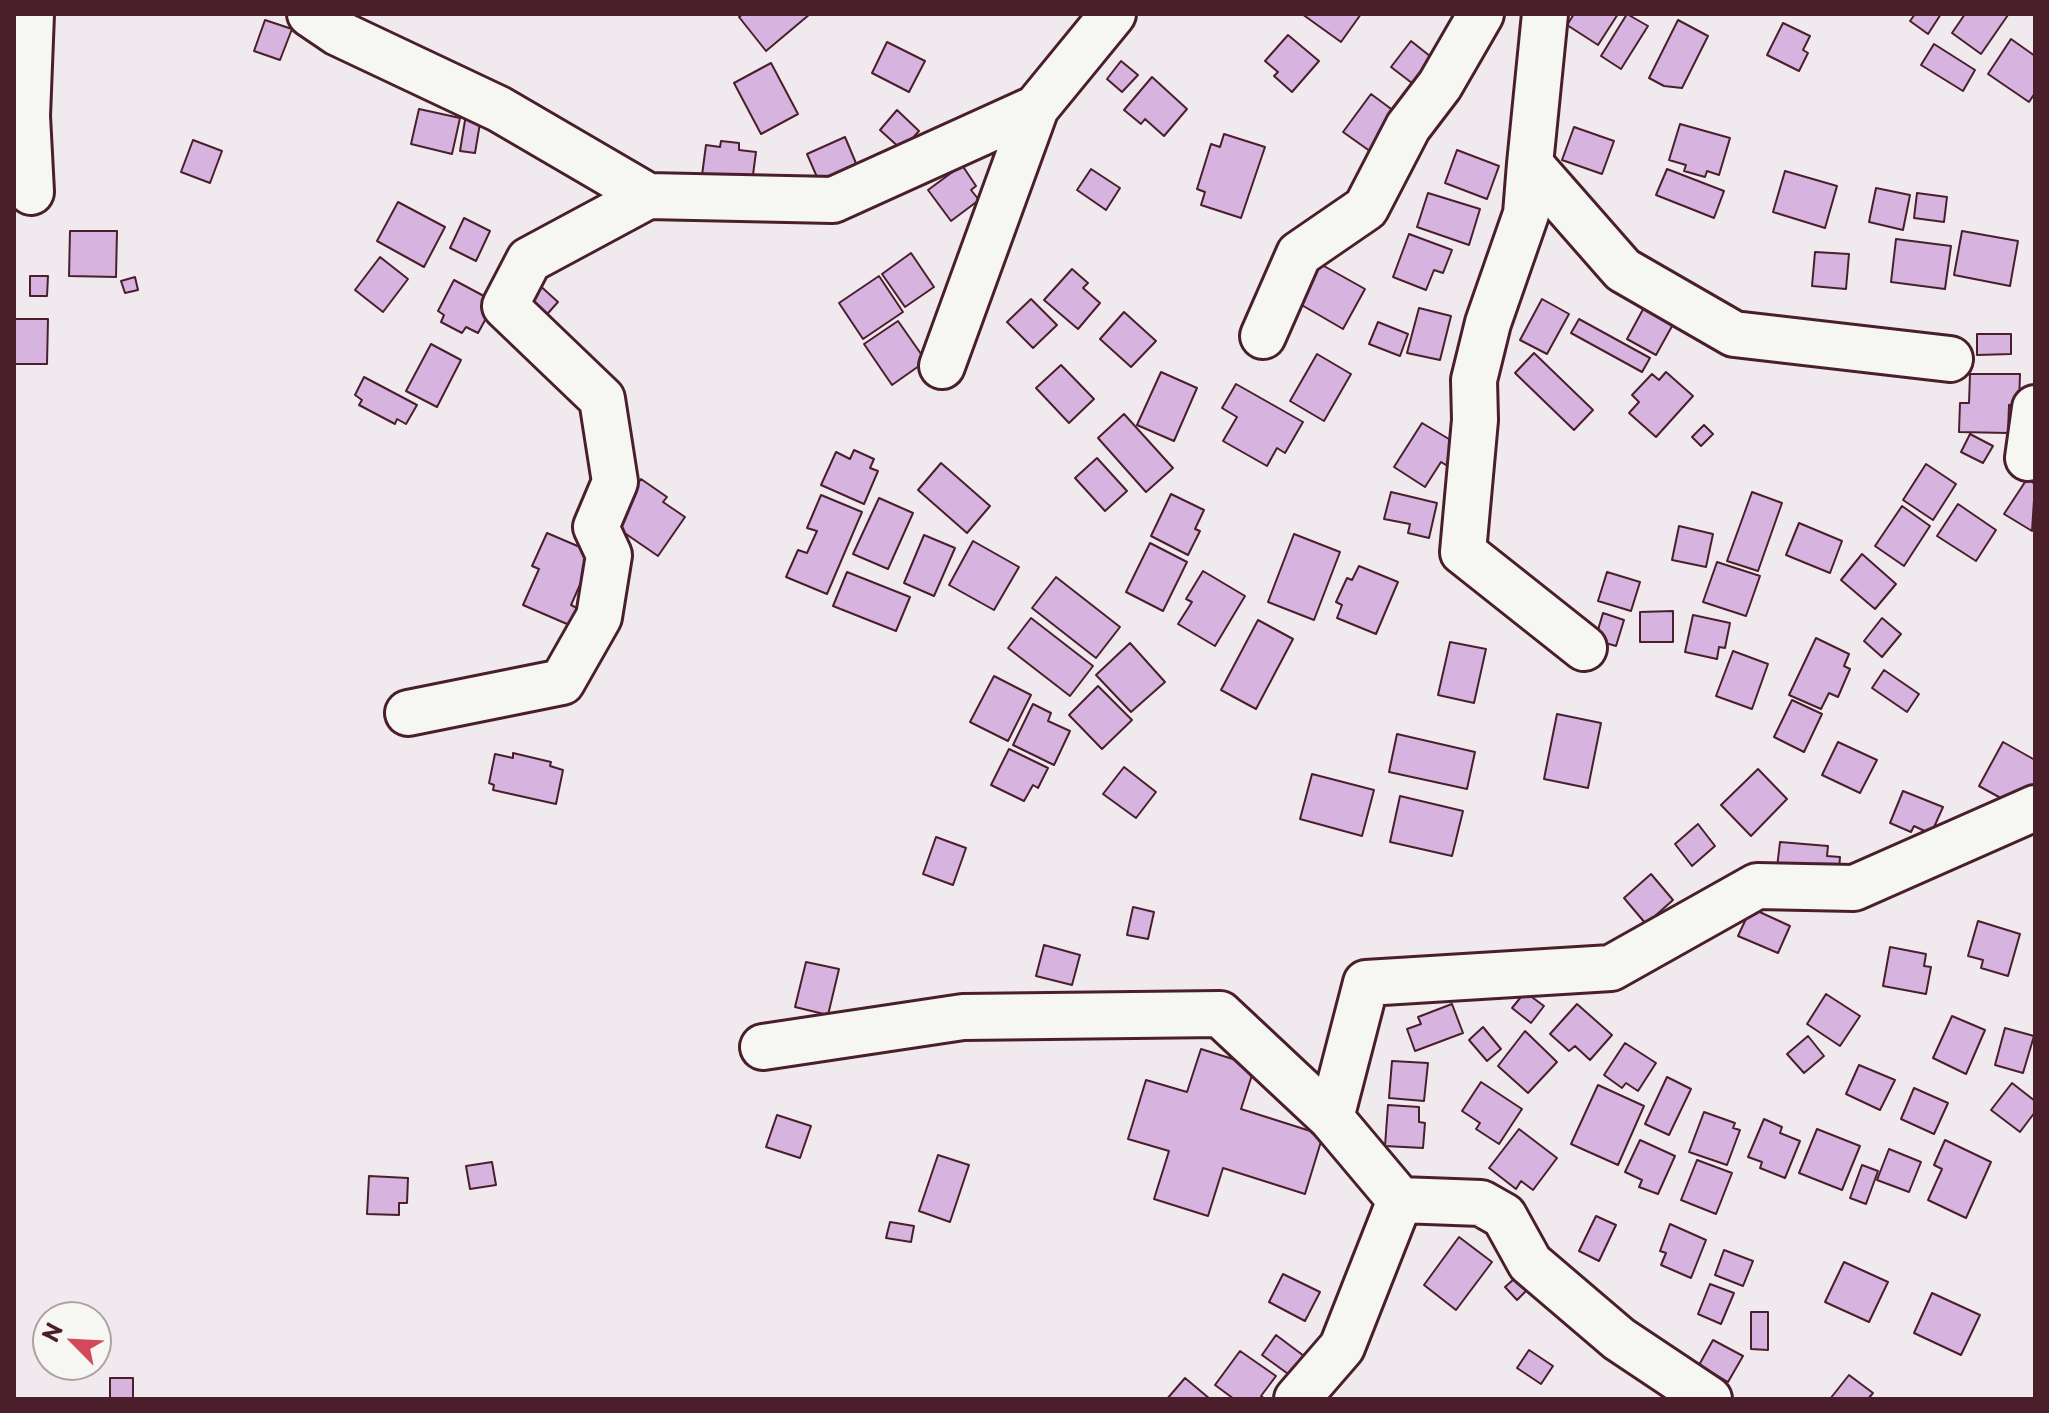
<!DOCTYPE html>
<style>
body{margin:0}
#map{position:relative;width:2049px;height:1413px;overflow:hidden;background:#f0e9ee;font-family:"Playpen Sans",sans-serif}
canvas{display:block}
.frame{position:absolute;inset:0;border:16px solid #4a1f2b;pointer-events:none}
.north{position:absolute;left:32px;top:1301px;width:80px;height:80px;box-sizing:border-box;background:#f6f6f2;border:2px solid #b1a0a2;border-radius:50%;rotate:294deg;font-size:22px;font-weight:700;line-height:32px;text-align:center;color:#4a1f2b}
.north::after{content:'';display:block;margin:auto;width:28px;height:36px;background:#d1495b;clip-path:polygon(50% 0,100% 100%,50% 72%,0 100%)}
</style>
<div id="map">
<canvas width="2049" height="1413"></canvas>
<div class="frame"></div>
<div class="north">N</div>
</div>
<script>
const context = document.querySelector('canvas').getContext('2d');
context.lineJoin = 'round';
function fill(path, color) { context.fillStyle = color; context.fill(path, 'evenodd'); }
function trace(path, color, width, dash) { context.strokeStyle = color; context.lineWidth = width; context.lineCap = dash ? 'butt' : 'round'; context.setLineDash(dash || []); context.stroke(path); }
const building = new Path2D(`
 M743,14H810L766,51L739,17Z
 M1302,14H1361L1341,42Z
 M1574,14H1618L1598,45L1567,25Z
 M1627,14L1648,26L1621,69L1601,56Z
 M1915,14H1941L1928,34L1910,21Z
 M1965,14L2008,15L1981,54L1952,33Z
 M265,20L292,29L280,60L254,51Z
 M1678,20L1708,36L1682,88L1664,86L1649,78Z
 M1783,23L1810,36L1803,50L1808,53L1799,71L1767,55Z
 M1288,35L1319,61L1292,92L1274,76L1278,72L1265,61Z
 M2011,39L2035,56V93L2029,102L1988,74Z
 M1411,41L1440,64L1421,90L1391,67Z
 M887,42L925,61L909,92L872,73Z
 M1934,44L1975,70L1963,91L1921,65Z
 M1121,61L1138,75L1122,92L1107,79Z
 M771,63L798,114L761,134L734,83Z
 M1152,77L1187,109L1164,136L1145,119L1141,124L1124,110Z
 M1371,94L1402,117L1374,154L1343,132Z
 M467,108L482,111L475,153L460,151Z
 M419,109L460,118L452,154L411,144Z
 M897,110L919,131L902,150L880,130Z
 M1680,124L1730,138L1719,175L1707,171L1705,177L1684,171L1686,165L1669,160Z
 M1574,127L1614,141L1602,174L1562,160Z
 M1224,134L1265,147L1241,218L1201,205L1205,192L1197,189L1211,144L1220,147Z
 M845,137L858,168L820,184L807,154Z
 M193,140L222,151L210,183L181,172Z
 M721,141L739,143V150L756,152L751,190L701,183L706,145L720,147Z
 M1457,150L1499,166L1487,199L1445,183Z
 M962,165L976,186L971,190L979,200L951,221L928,190Z
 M1091,169L1120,188L1106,210L1077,190Z
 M1667,169L1724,191L1714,218L1656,195Z
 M1785,171L1837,186L1825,228L1773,212Z
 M1876,188L1910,195L1903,230L1869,222Z
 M1428,193L1480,209L1469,245L1417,227Z
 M1917,193L1947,197L1944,222L1914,218Z
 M398,202L445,227L424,267L377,241Z
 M464,218L490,231L476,261L450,248Z
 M70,231H117L116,277L69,276Z
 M1962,231L2018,241L2010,286L1954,275Z
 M1409,234L1452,250L1443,273L1434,270L1426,290L1393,277Z
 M1896,239L1951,246L1945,289L1891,282Z
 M1815,252L1849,254L1846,289L1812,286Z
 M911,253L934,287L905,307L882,274Z
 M380,257L408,279L383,312L355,290Z
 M1315,261L1365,289L1343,329L1293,300Z
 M1072,269L1088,283L1083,288L1100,303L1078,329L1044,300Z
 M30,276H48L47,296H30Z
 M879,276L903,312L863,339L839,303Z
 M135,277L138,290L125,293L121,281Z
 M454,280L495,302L478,333L466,327L462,333L441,322L444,315L438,311Z
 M536,282L558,302L541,321L519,301Z
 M1031,299L1057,325L1033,348L1007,322Z
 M1542,299L1569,314L1547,354L1520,340Z
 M1647,302L1676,319L1656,355L1627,339Z
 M1419,308L1451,316L1440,360L1407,353Z
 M1124,312L1156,341L1131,367L1100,339Z
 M14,319H48L47,364H14Z
 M1579,319L1650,358L1642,372L1571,333Z
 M898,321L926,361L892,385L864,344Z
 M1378,322L1408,334L1400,356L1369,344Z
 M1977,334H2011V354L1977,355Z
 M431,344L461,360L437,407L406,391Z
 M1534,353L1593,410L1574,430L1515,373Z
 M1317,354L1351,374L1324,421L1290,401Z
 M1061,365L1094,399L1069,423L1036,388Z
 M1161,372L1197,388L1174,441L1137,425Z
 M1666,372L1693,396L1656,437L1629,413L1639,402L1632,395L1652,374L1659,380Z
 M1970,374H2020L2019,404L2009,405L2008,433L1959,432L1960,403H1969Z
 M364,377L417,405L406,424L397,419L395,424L359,405L362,400L355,395Z
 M1236,384L1303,422L1285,453L1277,448L1267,466L1223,441L1237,417L1222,408Z
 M1124,414L1173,468L1146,492L1098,438Z
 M1422,423L1459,445L1446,465L1441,462L1425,487L1394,467Z
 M1704,425L1713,434L1701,446L1692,437Z
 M1970,434L1993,446L1983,463L1961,452Z
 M854,450L874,459L870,468L878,471L864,504L821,485L836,452L850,459Z
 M1097,458L1127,491L1105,511L1075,478Z
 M941,463L990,506L967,533L918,490Z
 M1926,464L1956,484L1933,520L1903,500Z
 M641,479L667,497L663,502L685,517L658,556L610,523Z
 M2027,479L2035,484L2032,531L2004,514Z
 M1391,492L1437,503L1429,538L1408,533L1410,524L1384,519Z
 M1752,492L1782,503L1758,571L1727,561Z
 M1171,494L1204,510L1195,529L1200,531L1188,555L1151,536Z
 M821,495L862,512L827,594L786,577L798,550L807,553L817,531L807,528Z
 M879,498L913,513L888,569L853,554Z
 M1958,504L1996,530L1976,561L1937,536Z
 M1902,506L1930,526L1904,566L1875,546Z
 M1799,523L1842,541L1830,573L1786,555Z
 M1679,526L1713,534L1706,567L1672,560Z
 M547,533L594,553L571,605L581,610L574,627L523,605L539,569L532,566Z
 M1294,534L1340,552L1314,620L1268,602Z
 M924,535L955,548L934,596L904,583Z
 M973,541L1019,567L994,610L949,585Z
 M1150,543L1187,562L1163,611L1126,592Z
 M1862,554L1896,584L1875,609L1841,580Z
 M1717,562L1760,576L1746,616L1703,602Z
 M1359,566L1398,582L1376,634L1337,618L1342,605L1336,602L1347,578L1352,580Z
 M1203,571L1245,596L1215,646L1178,624L1192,602L1186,599Z
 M847,572L910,597L896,631L833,606Z
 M1607,572L1640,582L1631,611L1598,601Z
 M1056,577L1120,627L1096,658L1032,608Z
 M1673,611V642H1640V612Z
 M1603,613L1624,620L1616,646L1595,640Z
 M1693,615L1730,623L1725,648L1719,647L1717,659L1685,652Z
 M1031,618L1093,666L1070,696L1008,648Z
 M1882,618L1901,634L1882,657L1864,641Z
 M1258,620L1293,639L1256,709L1221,690Z
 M1816,638L1849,654L1844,666L1850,669L1838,697L1829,693L1821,709L1789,695Z
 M1450,642L1486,649L1474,703L1438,695Z
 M1130,643L1165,682L1131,712L1096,675Z
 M1733,651L1768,664L1752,709L1716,696Z
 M1884,670L1919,694L1907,712L1872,688Z
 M994,676L1031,695L1008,741L970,722Z
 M1098,686L1132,720L1102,749L1069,715Z
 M1792,700L1822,714L1804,752L1774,737Z
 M1033,704L1051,713L1048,721L1070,731L1054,765L1013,745Z
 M1557,714L1601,723L1588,788L1544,779Z
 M1397,734L1475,752L1467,789L1389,772Z
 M1838,742L1877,760L1860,793L1822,775Z
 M2003,742L2035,760V793L2017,807L1979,786Z
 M1009,749L1048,768L1038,788L1033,785L1024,801L991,785Z
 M513,753L551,762L550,766L563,770L556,804L493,790L494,785L489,783L495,754L513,758Z
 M1124,767L1156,792L1136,818L1103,794Z
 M1758,769L1787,799L1751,836L1721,805Z
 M1312,774L1374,790L1362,836L1300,819Z
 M1903,791L1943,807L1931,834L1914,826L1911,832L1890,823Z
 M1400,796L1463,811L1452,856L1390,842Z
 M1698,824L1715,846L1692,866L1675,844Z
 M936,837L966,848L953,885L923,874Z
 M1780,842L1828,846L1827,856L1840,857L1838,882L1776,876Z
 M1651,874L1673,900L1646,924L1624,898Z
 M1133,907L1154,912L1148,939L1127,935Z
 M1751,908L1790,926L1778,953L1738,936Z
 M1978,921L2020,934L2008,976L1981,968L1983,960L1968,956Z
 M1044,945L1080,955L1072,985L1036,976Z
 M1890,947L1926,954L1924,966L1931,967L1926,994L1883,986Z
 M806,962L839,969L828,1015L795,1007Z
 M1525,992L1544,1006L1531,1023L1512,1008Z
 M1826,994L1860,1016L1840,1046L1807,1024Z
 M1452,1004L1463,1033L1415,1051L1407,1029L1421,1024L1418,1017Z
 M1577,1004L1612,1035L1590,1060L1575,1046L1569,1051L1550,1034Z
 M1952,1016L1985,1030L1966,1074L1933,1058Z
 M1483,1027L1501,1049L1487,1061L1469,1040Z
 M2005,1028L2034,1036L2023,1073L1995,1065Z
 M1525,1031L1557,1062L1528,1093L1498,1066Z
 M1808,1036L1824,1056L1804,1073L1787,1054Z
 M1625,1043L1656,1063L1638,1091L1626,1083L1622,1088L1604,1075Z
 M1201,1049L1255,1066L1241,1109L1323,1135L1305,1194L1223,1168L1208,1216L1154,1199L1169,1151L1128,1139L1146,1080L1187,1092Z
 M1392,1061L1428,1063L1424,1101L1389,1098Z
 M1859,1065L1895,1080L1880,1110L1846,1094Z
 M1667,1077L1691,1089L1669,1135L1645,1124Z
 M1481,1082L1522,1109L1499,1144L1476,1129L1480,1123L1462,1111Z
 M2012,1083L2035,1101V1112L2020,1132L1991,1110Z
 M1598,1085L1644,1106L1618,1165L1571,1144Z
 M1914,1088L1948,1103L1934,1134L1901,1119Z
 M1388,1105L1419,1107V1122L1425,1123L1423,1148L1385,1146Z
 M1704,1112L1735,1123L1733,1128L1740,1130L1727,1165L1689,1152Z
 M777,1115L811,1126L800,1158L766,1147Z
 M1764,1119L1782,1127L1780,1133L1800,1141L1785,1178L1760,1168L1762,1162L1748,1157Z
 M1519,1129L1557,1158L1533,1190L1521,1181L1516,1189L1489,1168Z
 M1817,1129L1860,1146L1842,1190L1799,1173Z
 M1640,1140L1675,1156L1658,1194L1639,1187L1642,1180L1625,1172Z
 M1945,1140L1991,1162L1966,1218L1928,1200L1942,1169L1934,1165Z
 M1889,1149L1921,1162L1909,1192L1877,1180Z
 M938,1155L969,1165L950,1222L919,1211Z
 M1697,1160L1732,1173L1716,1214L1681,1200Z
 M492,1162L496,1185L470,1189L466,1166Z
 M1862,1165L1878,1171L1866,1204L1850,1198Z
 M369,1176L408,1178L407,1203H399V1215L367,1214Z
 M1596,1216L1616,1225L1599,1261L1579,1251Z
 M890,1222L914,1226L911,1242L886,1238Z
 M1670,1224L1706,1240L1691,1278L1661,1265L1666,1253L1660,1251Z
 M1459,1237L1492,1262L1456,1310L1424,1285Z
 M1724,1250L1753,1261L1743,1286L1715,1275Z
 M1844,1262L1888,1282L1869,1322L1825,1302Z
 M1523,1271L1534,1283L1517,1300L1505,1287Z
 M1283,1274L1320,1292L1305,1321L1269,1302Z
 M1710,1284L1734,1293L1721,1324L1698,1314Z
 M1932,1293L1980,1315L1961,1355L1914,1333Z
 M1751,1312H1768V1350L1751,1349Z
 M1276,1335L1316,1365L1302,1384L1262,1355Z
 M1713,1340L1743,1356L1728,1382L1699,1365Z
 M1529,1350L1553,1366L1541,1384L1517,1368Z
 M1240,1351L1276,1376L1261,1396L1265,1399H1234L1215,1385Z
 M1849,1375L1873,1393L1868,1399H1830Z
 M110,1378H133V1399H110Z
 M1185,1378L1210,1399H1167Z`);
const minor = new Path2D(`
 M310,14L338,33L499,109L648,196L833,200L1036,108
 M1545,14L1530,164L1623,270L1734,334L1950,359
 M1530,164L1526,214L1488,323L1474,380L1475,420L1463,552L1584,648
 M31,192L27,116L31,14
 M1263,336L1299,254L1366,208L1408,127L1440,85L1481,14
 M942,366L1036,108L1113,14
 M2028,458L2035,408
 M408,713L562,682L599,617L609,555L596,527L615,482L602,399L505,306L529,260L648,196
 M763,1047L963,1017L1220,1014L1331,1118L1400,1200L1481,1203L1504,1216L1530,1263L1619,1339L1709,1399
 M1331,1118L1366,983L1611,968L1757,886L1854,888L2035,808
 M1297,1399L1342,1347L1400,1200`);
fill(building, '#d6b4df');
trace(building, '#4a1f2b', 2);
trace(minor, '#4a1f2b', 50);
trace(minor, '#f6f6f2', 44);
</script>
